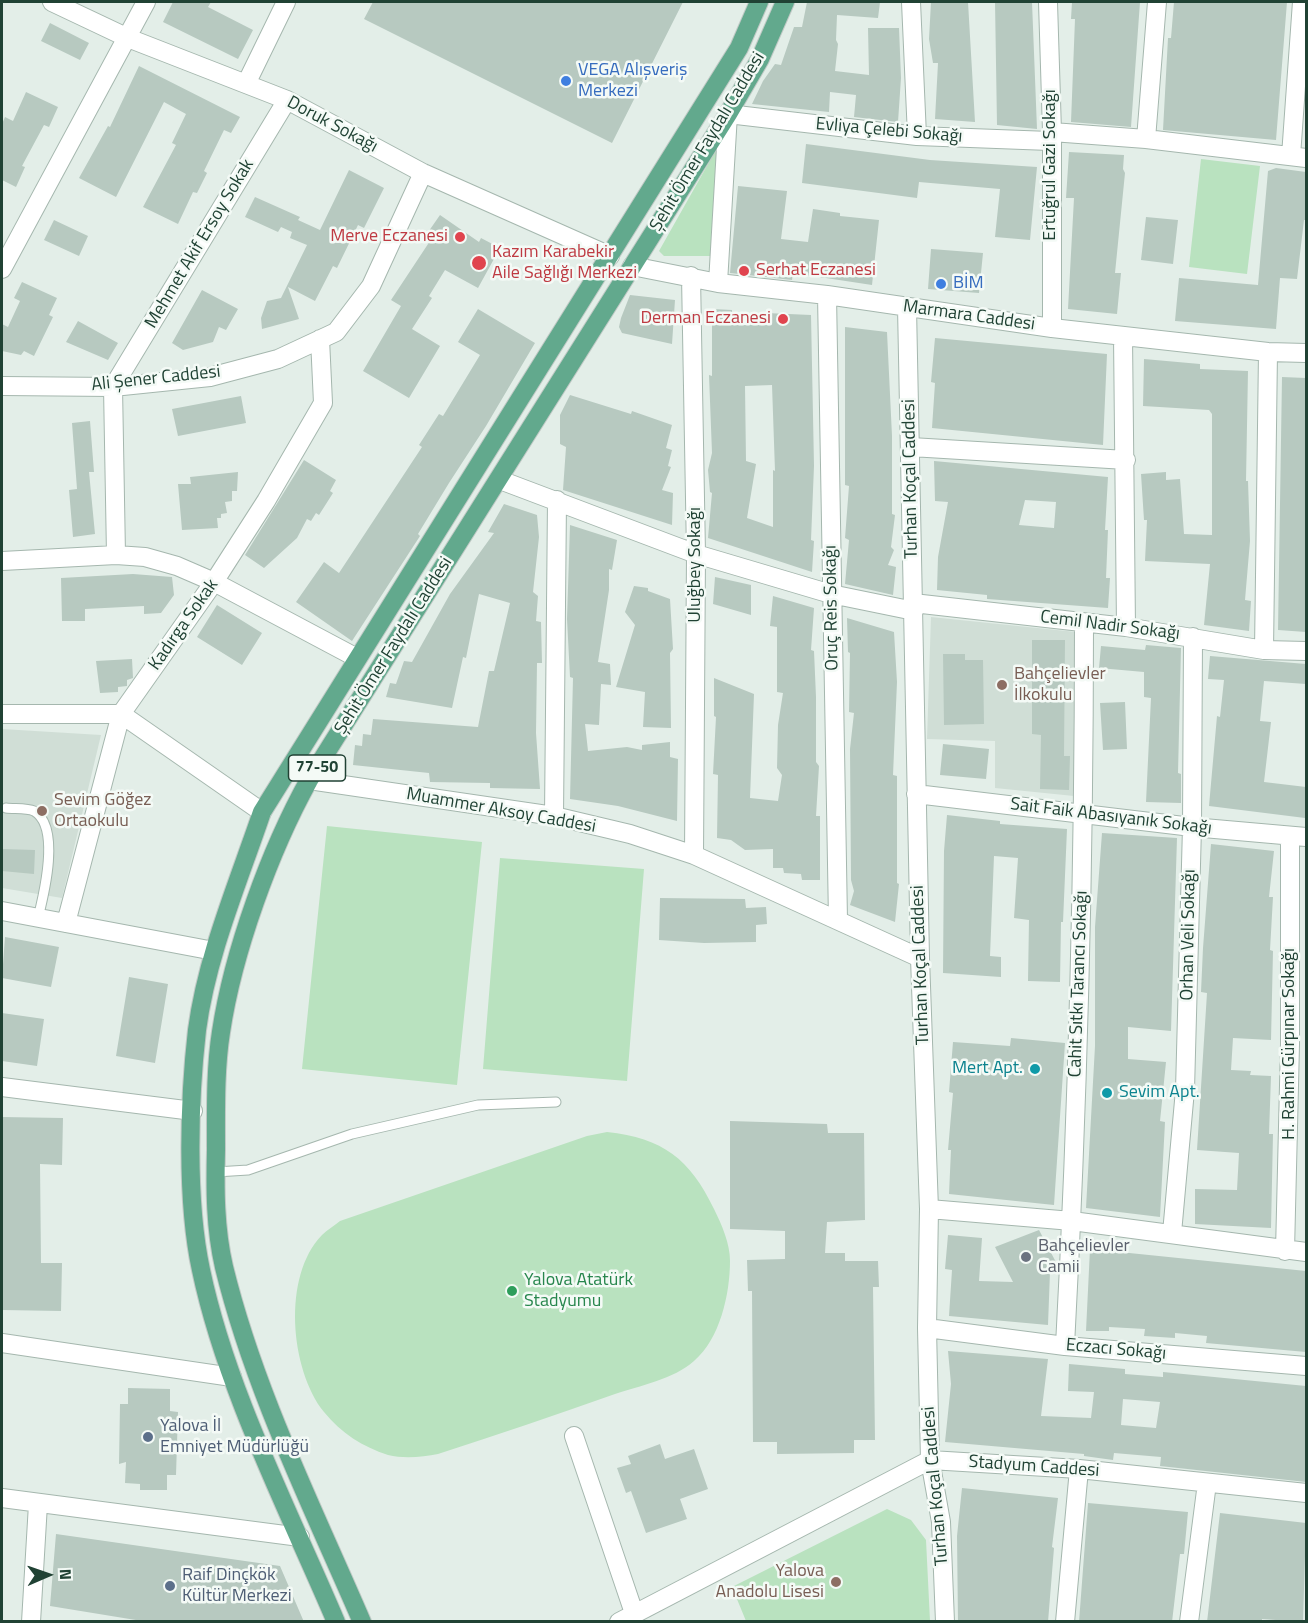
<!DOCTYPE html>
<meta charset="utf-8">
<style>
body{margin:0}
#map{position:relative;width:1308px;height:1623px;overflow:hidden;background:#e3eee8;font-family:"Titillium Web",sans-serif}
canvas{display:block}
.frame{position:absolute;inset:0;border:3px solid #204234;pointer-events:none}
.north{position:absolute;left:18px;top:1545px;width:60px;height:60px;-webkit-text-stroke:4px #f4faf6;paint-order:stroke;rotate:88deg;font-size:16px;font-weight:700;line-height:24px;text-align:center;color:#204234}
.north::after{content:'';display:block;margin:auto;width:21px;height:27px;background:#204234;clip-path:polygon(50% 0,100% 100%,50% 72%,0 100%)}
</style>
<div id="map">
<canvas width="1308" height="1623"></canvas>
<div class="frame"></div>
<div class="north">N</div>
</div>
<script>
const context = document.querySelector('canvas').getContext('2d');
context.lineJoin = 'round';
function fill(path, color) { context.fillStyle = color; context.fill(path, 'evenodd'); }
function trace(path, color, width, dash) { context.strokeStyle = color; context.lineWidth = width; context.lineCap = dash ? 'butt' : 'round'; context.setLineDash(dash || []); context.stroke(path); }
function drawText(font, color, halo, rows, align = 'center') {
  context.font = font + ' "Titillium Web",sans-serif'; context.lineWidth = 5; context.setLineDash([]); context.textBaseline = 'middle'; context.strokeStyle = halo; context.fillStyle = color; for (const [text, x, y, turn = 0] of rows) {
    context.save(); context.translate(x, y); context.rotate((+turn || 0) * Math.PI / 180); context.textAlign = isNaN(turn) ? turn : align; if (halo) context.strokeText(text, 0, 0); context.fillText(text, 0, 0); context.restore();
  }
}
const built = new Path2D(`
 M931,617L1076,632L1074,796L995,788V741L927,739Z
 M2,729L101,735L62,898L2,888Z`);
const green = new Path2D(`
 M721,149L710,256H664L659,251L716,150Z
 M1201,159L1260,166L1247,274L1189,267Z
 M327,826L482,842L457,1085L302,1069Z
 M500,858L644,869L627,1081L483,1069Z
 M607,1132C663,1138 690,1159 714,1209C722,1225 730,1244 730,1261C730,1294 720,1339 694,1361C674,1379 639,1386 615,1394C556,1415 497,1435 438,1454C423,1457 404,1459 388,1455C363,1447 341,1433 324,1412C290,1369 282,1276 322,1235C327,1230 335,1225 340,1221L587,1136Z
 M887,1509L911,1520L926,1540L930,1621H746L732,1587Z`);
const building = new Path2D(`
 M173,2H211L208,7L253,30L238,59L163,22Z
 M373,2H683L612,143L364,19Z
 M807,2H880L878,18L837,15L836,40L838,44L835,71L869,75L868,28H899L901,78L898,122L854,117L856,95L830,92L829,112L752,104L763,81L775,64L781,65L794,27H802Z
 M931,2H968L975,122L935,119L938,63H933L929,39Z
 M995,2H1032L1037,129L997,125Z
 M1072,2H1140L1131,127L1071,122L1075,19H1071Z
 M1174,2H1287L1276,140L1163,130L1168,38H1171Z
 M50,23L89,43L80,60L41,41Z
 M139,66L240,117L231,133L224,130L204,171L207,173L197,193L193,192L178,224L143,207L176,145L172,143L186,114L164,102L116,197L79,178L108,126L110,127Z
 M26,92L58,107L49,127L44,125L22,166L25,167L16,187L2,180V124L5,117L13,121Z
 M806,144L930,160L1037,167L1030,240L995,237L1000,189L919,182L917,198L802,183Z
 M1069,152L1124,155L1123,169L1125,173L1115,273H1121L1117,314L1068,309L1074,198H1066Z
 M1276,168L1306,172V220H1304L1297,279L1280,278L1276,329L1175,321L1179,278L1258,285L1268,171Z
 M349,170L384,188L364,228L358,225L337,268L333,266L315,301L288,287L299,319L262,329L261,318L267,301L281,298L307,245L290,238L292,232L281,227L278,232L245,217L255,197L300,217L298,220L320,230Z
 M738,186L787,191L781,239L808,242L813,209L840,213V216L879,220L872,285L793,273L792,280L730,273Z
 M440,215L479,242L481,238L500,248L478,288L445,270L429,296L432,298L412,329L440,346L409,398L363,371L401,306L391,300L430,241L424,238Z
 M1146,217L1178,220L1173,264L1141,260Z
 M54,220L88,236L79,256L44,240Z
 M931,249L983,253L979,293L928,289Z
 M22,282L57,298L49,315L53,317L34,356L24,351L21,355L2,351V324L8,327L20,301L14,298Z
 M202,290L238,309L226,330L219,327L213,342L183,350L172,343Z
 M630,295L675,300L672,344L622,333L619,327L621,318Z
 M478,309L535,343L486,426L449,483L418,534L420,536L352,641L296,602L324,562L339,573L422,447L419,445L439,414L443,416L480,355L458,342Z
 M712,309L732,310V315H766V313L811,315L814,466L811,540L814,541L812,572L708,538L712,493L710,492L708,470L712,453L709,375L712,376ZM772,385L775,471L773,470V527L747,518L756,464L746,461L745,386Z
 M78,321L118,343L108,360L66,342Z
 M845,327L887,332L892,436V514L895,515L891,547L894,550L888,565L896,567L893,595L845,584L849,540L845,538L849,486L845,485Z
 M935,338L1107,354L1103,445L932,428L935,383L931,382Z
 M1144,359L1200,364V369L1248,371L1246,481H1248L1250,541L1245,600L1251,601L1249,631L1204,625L1210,564L1145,561L1147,520H1144L1141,474L1166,472V480L1180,479L1184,534L1212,535V414L1209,410L1143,406Z
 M1282,377L1306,378V632L1278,630Z
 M570,395L631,414L632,411L672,425L666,448L672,450L668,466L671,467L662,490L673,493L672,525L563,490L566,447L560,444V415Z
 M241,396L246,423L178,436L172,409Z
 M90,421L94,472H89L95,534L73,537L69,490L77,489L72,423Z
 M304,460L336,480L330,491L333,493L319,515L316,513L311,521L307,519L297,538L264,568L245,555Z
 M934,461L1108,477L1105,530H1108L1106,578H1110L1108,608L987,599V595L937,590L938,557L948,502L935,501ZM1025,500L1056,502L1054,528L1019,525Z
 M238,472L237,491H232V501L225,502L227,513L221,514V518H217L218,528L182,530L178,484H191L190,477Z
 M504,504L537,515L539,537L533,592L538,596L536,621L541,622L542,663H537L536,733L540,789L490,788V783L430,782L429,773L353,765L355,745L362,746L363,734L371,735L373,719L478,727L489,671H494L510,603L479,594L466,658L463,657L452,708L386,697L390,683L396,684L404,661L412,662L450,594L494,533L488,532Z
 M570,525L617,540L612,570L609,569V590L598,662L610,664L611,685L601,684L599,725L585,724L588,751L627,747L642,750V745L670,742V757L678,759L677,821L618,806L570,799L573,678L570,677L567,619Z
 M133,574L172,577L174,595L161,613L144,614V606L85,609V621H62L61,578Z
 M715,577L751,585V615L713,604Z
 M634,586L648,588V591L670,599L673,649L670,653L671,728L643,727L645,692L616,687L635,625L625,612Z
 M773,596L814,608L811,650L814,651L816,697V762L819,766L816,816H820V880H802L801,874L784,873L783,868H773V849L745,850L731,840L717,838L718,775L713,774L716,717L714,716V678L754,694L750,798L778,801L782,775L777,768L778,725L783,693L777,692V627L770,626Z
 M217,605L262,633L242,665L197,637Z
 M847,618L894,632L897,682L893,775L897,776V883L899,884L895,922L850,905L854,891L851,880L850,749L854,713L849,712L850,653L848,652Z
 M1032,640H1065L1064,756H1070L1069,790L1040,789L1041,735L1032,734Z
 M1146,645L1181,648L1178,773L1181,774V803L1146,802L1151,698L1144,697V672L1099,668L1101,646L1145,650Z
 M943,654H965V660H983L984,724L944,725Z
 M1210,656L1306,664V684L1264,681L1260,721L1271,722L1264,782L1306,787L1305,818L1209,806L1217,716L1220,717L1224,680L1208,679Z
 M132,659L133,678L127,680V686L118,687V692L100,693L96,661Z
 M1125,702L1127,749L1103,750L1100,703Z
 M943,744L989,749L986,779L940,775Z
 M947,815L1000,821V824L1067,829L1063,922H1061L1060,982L1028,981L1029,920L1014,918L1018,858L994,856L990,956L1001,957V977L943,973L944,851Z
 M1102,833L1177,838L1171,1031L1128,1027V1059L1166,1062L1160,1121L1165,1122L1160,1217L1086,1208L1095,1046V927Z
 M1211,844L1274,851L1269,897H1273L1270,950L1273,951L1271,1040L1233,1038L1231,1070L1251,1071L1250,1075L1271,1076L1269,1134H1273L1271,1228L1195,1224V1189L1237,1190L1239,1153L1197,1150L1207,993L1201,992L1203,948Z
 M2,849L35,850L34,874L2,871Z
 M660,898L745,899L746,908L766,907L767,924L756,925V942L704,943L659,940Z
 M5,937L59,947L51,987L2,978Z
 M129,977L168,984L155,1063L116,1056Z
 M2,1013L44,1019L37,1066L2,1061Z
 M1011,1038L1065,1043L1054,1205L949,1194L951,1150H948L953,1093L949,1092L953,1042L1010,1046Z
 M2,1117L63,1118L62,1165L40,1164L41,1263H62L61,1311L2,1310Z
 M730,1121L827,1124L828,1133H864L865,1220L827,1222L825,1253H845V1261H878L879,1287H873L875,1440H854V1453L777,1454V1442H753L752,1291H748L747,1260L785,1259V1231L730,1229Z
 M1039,1230L1058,1266L1050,1272L1048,1325L949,1316L952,1270L945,1269L948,1235L982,1238L979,1281L1013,1282L995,1247Z
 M1090,1249L1306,1271V1352L1206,1343L1207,1336L1175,1333V1338L1144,1336L1145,1329L1109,1327V1331H1086Z
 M948,1351L1048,1359L1041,1416L1091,1418L1094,1392L1068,1391L1069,1364L1125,1369V1374L1163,1377V1372L1306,1386V1482L1160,1466L1161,1457L1114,1453L1113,1460L1084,1456V1454L945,1442L951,1384ZM1123,1399L1160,1402L1156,1428L1121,1425Z
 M128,1388L170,1389V1411L178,1412L176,1475H167V1490H140V1484L125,1483L126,1462L119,1464L120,1404H128Z
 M660,1444L665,1459L694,1449L708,1489L680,1499L687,1519L646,1533L631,1491L626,1493L617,1468L631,1464L628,1456Z
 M962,1488L1058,1498L1052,1547L1054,1548L1048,1622H958L957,1536Z
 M1088,1503L1188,1512L1184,1554H1180L1172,1622H1079Z
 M1220,1513L1306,1523L1303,1622L1262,1619V1622H1207Z
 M56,1534L280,1566L304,1622H148L50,1606Z`);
const lane = new Path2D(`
 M6,808C14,809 27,808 34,811C61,827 44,894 38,918
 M216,1172L248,1170L352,1134L478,1105L556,1102`);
const street = new Path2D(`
 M52,2L128,38L287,100L423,173L610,256
 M911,2L917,136
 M1048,2L1052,132V328
 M246,84L286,2
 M1052,132L1146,139L1306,158
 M1146,139L1157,2
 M1291,156L1302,2
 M632,266L718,283L827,295L1052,328L1268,352L1306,353
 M2,269L146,2
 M691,276L696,554L694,855
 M718,283L728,114L917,136L1050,141
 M827,295L838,920
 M907,307L920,958L929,1209L927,1328L930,1460L941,1522L945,1622
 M1123,336L1126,627
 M2,386L113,387L210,377L278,359L336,332L371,286L423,173
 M911,447L1126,460
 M500,480L696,554L831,594L914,611
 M116,555L113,387L287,100
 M2,561L116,555L145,557L177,566L214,582L357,658
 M913,603L1126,627L1264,650L1306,651
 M1264,650L1268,352
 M2,714H121L262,812
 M309,780L554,816L630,834L694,855L920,958
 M916,794L1192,827L1306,837
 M554,816L557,500
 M2,911L214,951
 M66,923L121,714L214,582L266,501L323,403L320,339
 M2,1087L193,1111
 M929,1209L1072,1221L1306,1252
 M1172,1233L1185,1090L1192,827L1193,637
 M1285,1251L1290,1044V838
 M927,1328L1065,1346L1306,1366
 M2,1343L232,1377
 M1065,1346C1078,1105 1084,864 1084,623
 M574,1436L634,1613
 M2,1498L300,1537
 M31,1622L38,1504
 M619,1622L930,1460L1079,1469L1306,1493
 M1065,1622L1079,1469
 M1189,1622L1207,1483`);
const primary = new Path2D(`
 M336,1622C288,1509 226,1389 201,1270C186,1201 189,1100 197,1030C207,955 238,883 262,812L739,48L759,2
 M362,1622C312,1506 254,1390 224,1267C215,1228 215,1189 216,1150C216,1111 215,1070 221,1032C233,952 270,850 309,780L728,114L760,59L785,2`);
const markers = [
 [566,81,6,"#3f7fe0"],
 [460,237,6,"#e0444e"],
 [479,263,8,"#e0444e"],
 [744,271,6,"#e0444e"],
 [941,284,6,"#3f7fe0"],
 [783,319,6,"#e0444e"],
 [1002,685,6,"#8d6e63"],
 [42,811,6,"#8d6e63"],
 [1035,1069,6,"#0f9aa8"],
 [1107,1093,6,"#0f9aa8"],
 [1026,1257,6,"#6b7280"],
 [512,1291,6,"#2e9e5b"],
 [148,1437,6,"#5c6f8a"],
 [836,1582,6,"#8d6e63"],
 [170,1586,6,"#5c6f8a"]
];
const shields = [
 [317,768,57]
];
const shieldNames = [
 ["77-50",317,768]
];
const shopNames = [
 ["VEGA Alışveriş",578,71],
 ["Merkezi",578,92],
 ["BİM",953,284]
];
const streetNames = [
 ["Doruk Sokağı",332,125,28],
 ["Evliya Çelebi Sokağı",889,131,5],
 ["Şehit Ömer Faydalı Caddesi",708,142,-59],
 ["Ertuğrul Gazi Sokağı",1051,165,-90],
 ["Mehmet Akif Ersoy Sokak",200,244,-59],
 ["Marmara Caddesi",969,316,8],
 ["Ali Şener Caddesi",156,379,-6],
 ["Turhan Koçal Caddesi",911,479,-91],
 ["Uluğbey Sokağı",696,565,-90],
 ["Oruç Reis Sokağı",832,608,-91],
 ["Kadırga Sokak",184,625,-55],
 ["Cemil Nadir Sokağı",1110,626,7],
 ["Şehit Ömer Faydalı Caddesi",394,646,-58],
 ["Muammer Aksoy Caddesi",501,811,10],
 ["Sait Faik Abasıyanık Sokağı",1111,817,7],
 ["Orhan Veli Sokağı",1189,935,-89],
 ["Turhan Koçal Caddesi",921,965,-92],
 ["Cahit Sıtkı Tarancı Sokağı",1079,984,-88],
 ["H. Rahmi Gürpınar Sokağı",1290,1044,-90],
 ["Eczacı Sokağı",1116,1350,5],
 ["Stadyum Caddesi",1034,1467,4],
 ["Turhan Koçal Caddesi",936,1486,-95]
];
const healthNames = [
 ["Merve Eczanesi",448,237],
 ["Kazım Karabekir",492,253,"left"],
 ["Aile Sağlığı Merkezi",492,274,"left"],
 ["Serhat Eczanesi",756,271,"left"],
 ["Derman Eczanesi",771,319]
];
const educationNames = [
 ["Bahçelievler",1014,675],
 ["İlkokulu",1014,696],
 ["Sevim Göğez",54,801],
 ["Ortaokulu",54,822],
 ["Yalova",824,1572,"right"],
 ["Anadolu Lisesi",824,1593,"right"]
];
const cultureNames = [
 ["Mert Apt.",1023,1069],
 ["Sevim Apt.",1119,1093,"left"]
];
const worshipNames = [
 ["Bahçelievler",1038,1247],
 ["Camii",1038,1268]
];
const leisureNames = [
 ["Yalova Atatürk",524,1281],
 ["Stadyumu",524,1302]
];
const serviceNames = [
 ["Yalova İl",160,1427],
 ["Emniyet Müdürlüğü",160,1448],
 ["Raif Dinçkök",182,1576],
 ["Kültür Merkezi",182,1597]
];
fill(built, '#d0ded6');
fill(green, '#b9e2bf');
fill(building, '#b7c9c0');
trace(lane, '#a5b7ae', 11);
trace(street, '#a5b7ae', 20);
trace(primary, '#c1cac6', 20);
trace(lane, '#fff', 9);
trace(street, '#fff', 18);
trace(primary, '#62a98d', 18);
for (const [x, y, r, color] of markers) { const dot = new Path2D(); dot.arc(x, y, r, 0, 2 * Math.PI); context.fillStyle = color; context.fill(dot); trace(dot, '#f4faf6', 2); }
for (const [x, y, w] of shields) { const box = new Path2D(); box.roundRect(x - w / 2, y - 13, w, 26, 4.5); context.fillStyle = '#f4faf6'; context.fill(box); trace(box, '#204234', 1.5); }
drawText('bold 16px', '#204234', null, shieldNames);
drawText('18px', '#366cbe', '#f4faf6', shopNames, 'left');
drawText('18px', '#204234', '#f4faf6', streetNames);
drawText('18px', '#be3a42', '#f4faf6', healthNames, 'right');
drawText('18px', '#785e54', '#f4faf6', educationNames, 'left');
drawText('18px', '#0d838f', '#f4faf6', cultureNames, 'right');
drawText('18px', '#5b616d', '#f4faf6', worshipNames, 'left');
drawText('18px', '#27864d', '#f4faf6', leisureNames, 'left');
drawText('18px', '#4e5e75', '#f4faf6', serviceNames, 'left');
</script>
